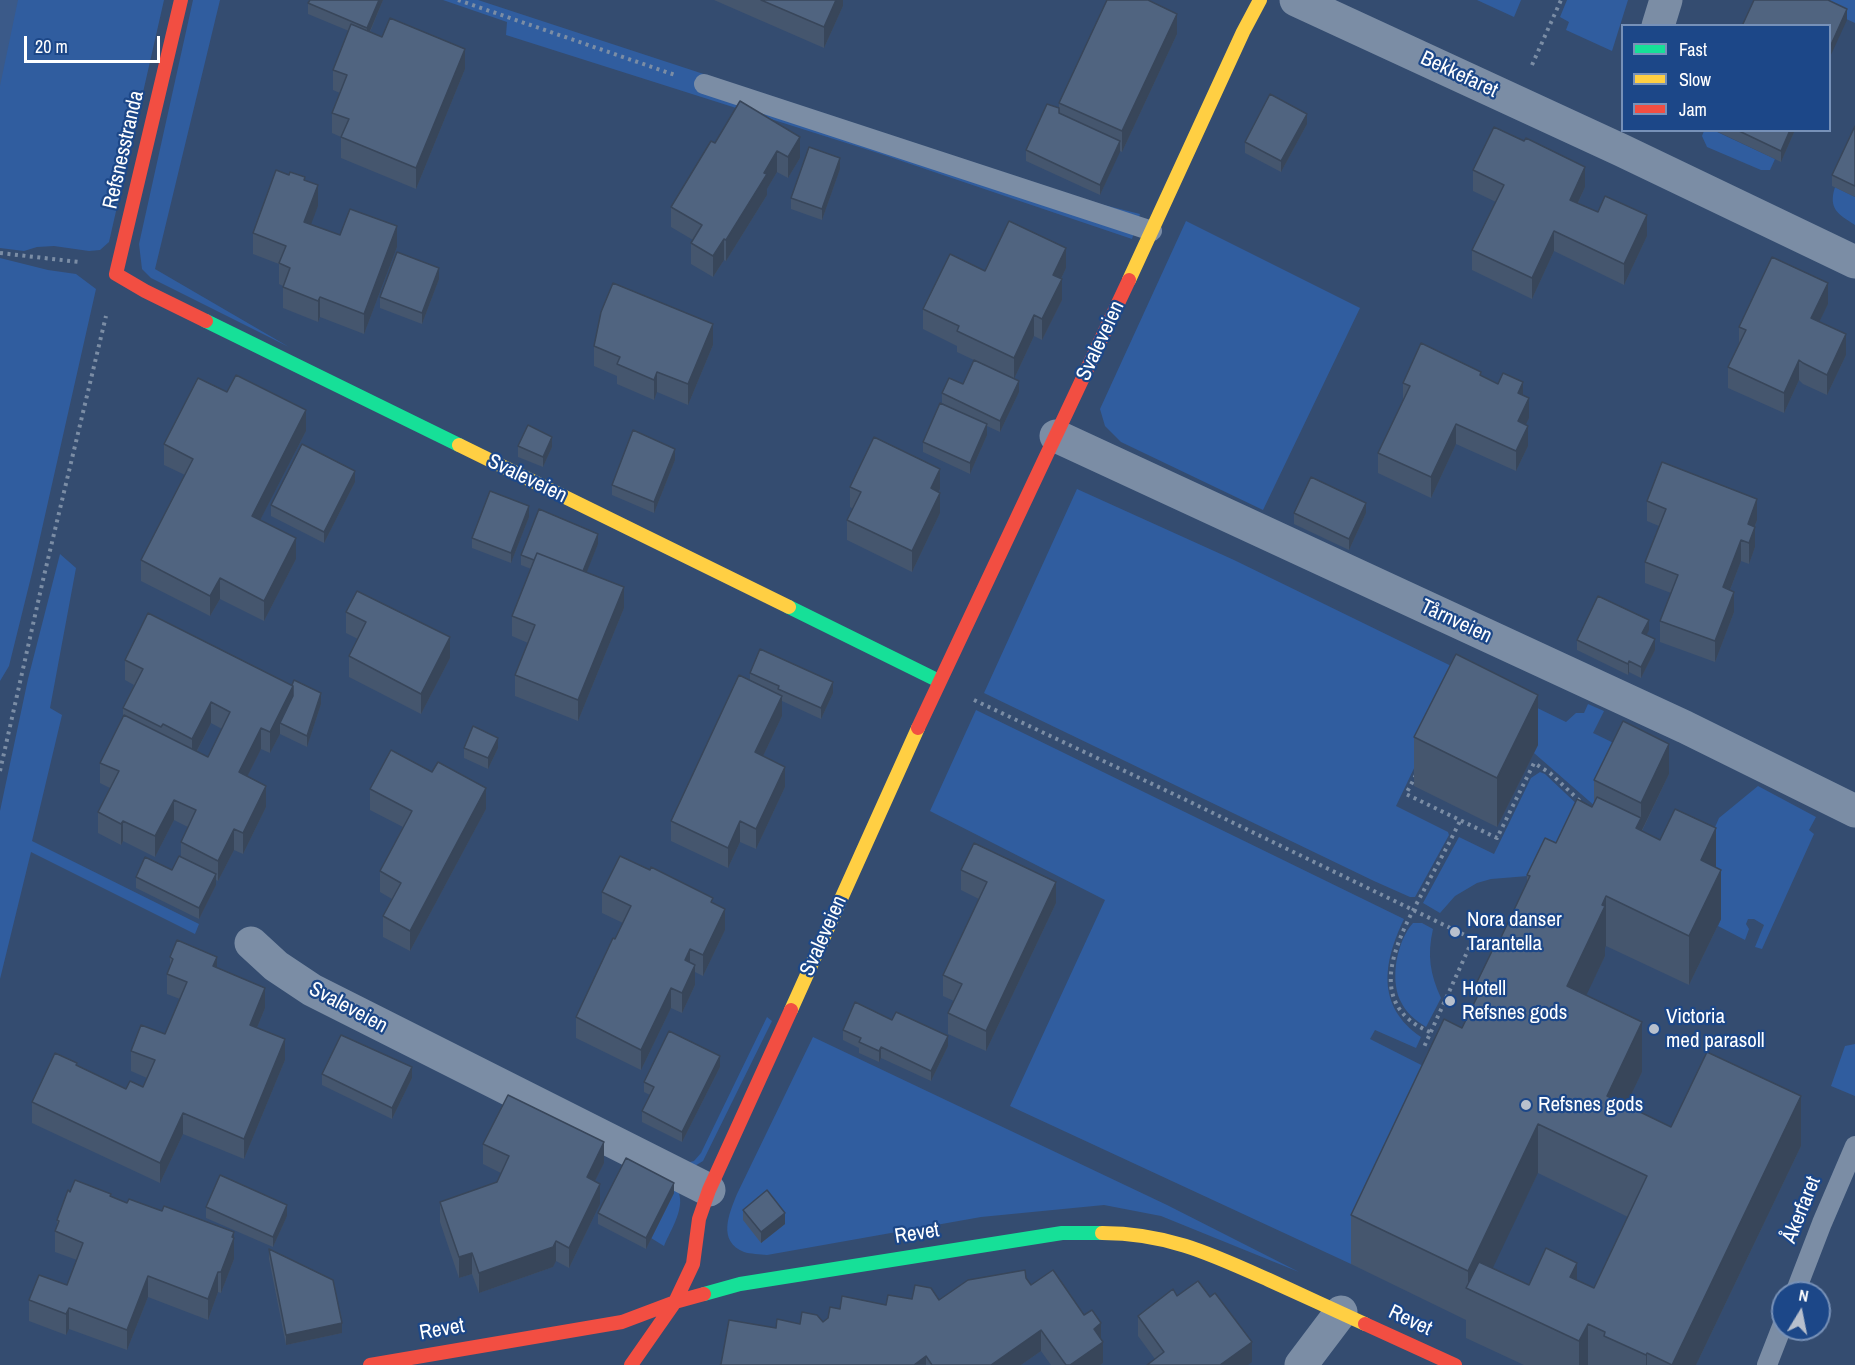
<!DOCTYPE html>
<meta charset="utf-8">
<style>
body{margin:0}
#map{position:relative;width:1855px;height:1365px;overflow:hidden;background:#344c70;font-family:"Archivo Narrow",sans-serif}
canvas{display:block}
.legend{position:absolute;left:1621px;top:24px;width:210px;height:108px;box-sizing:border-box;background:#1c4788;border:2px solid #7791b8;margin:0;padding:8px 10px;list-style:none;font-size:18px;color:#fff}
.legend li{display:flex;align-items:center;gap:12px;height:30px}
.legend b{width:30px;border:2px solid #7791b8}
.north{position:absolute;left:1771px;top:1281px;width:60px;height:60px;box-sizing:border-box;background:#1c4788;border:2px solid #7791b8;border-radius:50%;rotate:10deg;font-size:16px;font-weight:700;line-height:24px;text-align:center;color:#fff}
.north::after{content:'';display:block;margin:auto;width:21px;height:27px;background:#b8c0cd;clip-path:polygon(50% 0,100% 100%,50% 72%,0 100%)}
.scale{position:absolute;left:24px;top:36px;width:136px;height:27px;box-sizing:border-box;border:3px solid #fff;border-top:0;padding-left:8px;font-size:18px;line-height:21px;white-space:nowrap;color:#fff;-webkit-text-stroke:4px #1c4788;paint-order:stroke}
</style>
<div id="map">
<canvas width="1855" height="1365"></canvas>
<ul class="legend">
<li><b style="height:8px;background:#16e098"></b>Fast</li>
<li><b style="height:8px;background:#ffcf43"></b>Slow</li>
<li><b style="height:8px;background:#f24e42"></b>Jam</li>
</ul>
<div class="north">N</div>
<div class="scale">20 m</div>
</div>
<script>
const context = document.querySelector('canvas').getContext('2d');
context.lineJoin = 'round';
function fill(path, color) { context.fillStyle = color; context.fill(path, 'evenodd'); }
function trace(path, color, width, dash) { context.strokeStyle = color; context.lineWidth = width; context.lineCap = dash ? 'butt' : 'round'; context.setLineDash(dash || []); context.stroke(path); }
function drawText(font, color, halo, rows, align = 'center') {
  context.font = font + ' "Archivo Narrow",sans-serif'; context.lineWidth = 4.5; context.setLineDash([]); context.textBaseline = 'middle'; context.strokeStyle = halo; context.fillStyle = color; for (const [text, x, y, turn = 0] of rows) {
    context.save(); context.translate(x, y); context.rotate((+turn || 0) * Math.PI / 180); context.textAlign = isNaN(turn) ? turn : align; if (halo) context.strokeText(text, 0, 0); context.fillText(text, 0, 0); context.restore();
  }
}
const green = new Path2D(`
 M0,0H164L109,242L100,250L89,251L54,246L37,247L24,251L0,248Z
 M193,0H220L155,269L289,347L151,278L142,269L139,244Z
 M443,0H478L1100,204L1140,214L1132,239L878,153L506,35L507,22Z
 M1477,0H1521L1514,17Z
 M1567,0H1628L1612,51L1566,30L1569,22L1560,17Z
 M1805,0H1855V23Z
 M1704,131H1715L1775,159L1770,170H1761L1707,147L1702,136Z
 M1835,187L1855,197V225C1838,214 1828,209 1835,187Z
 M1186,221L1360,308L1263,510L1121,442L1105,426L1100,409Z
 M0,258L48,270L76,274L96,289L32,573L9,666L0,681Z
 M1077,489L1234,560L1566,722L1576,713H1584L1588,704L1604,711L1593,733L1624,748L1596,807L1534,753L1437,720L1396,806L1448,832L1449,835L1415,897H1410L1374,881L984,693Z
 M60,554L76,568L50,708L62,715L32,841L199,924L195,934L31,852L0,979V811L28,679Z
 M976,710L1404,919C1383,963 1376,1006 1421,1037L1416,1048L1375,1030L1370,1039L1441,1075L1351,1264L1010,1106L1105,900L930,811Z
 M1540,772L1545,774L1582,809L1598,819L1528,876L1491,879L1477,883L1455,896L1440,913L1423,903L1459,837L1494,854L1531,778Z
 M1758,786L1816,817L1809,830L1814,834L1762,949L1755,947L1764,925L1754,919H1748L1746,924L1749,929L1745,940L1718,926L1721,919L1697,869L1719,818Z
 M1413,923H1422L1433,929C1427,955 1430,974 1441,998L1426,1027C1415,1020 1406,1013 1400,1000C1390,978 1397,941 1413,923Z
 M767,1017L772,1021L703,1161L693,1167L686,1163L694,1161L701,1153Z
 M813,1037L1167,1205L1299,1272L1161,1216L1104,1205L981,1217L767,1255C760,1254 750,1254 744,1252C717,1241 729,1214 737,1194Z
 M1855,1044V1096L1831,1086L1845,1046Z
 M627,1165L677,1189C687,1206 671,1229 664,1246L651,1238Z`);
const water = new Path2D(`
 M0,0H18L0,86Z`);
const path = new Path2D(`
 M458,0L675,75
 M1532,65L1561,0
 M0,253L79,262
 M974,700L1184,799L1473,939L1424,1047
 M0,771L43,580L106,316
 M1416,775L1406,794L1497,838L1534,763L1550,773L1582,803
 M1473,939L1497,952
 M1430,1032C1361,1003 1399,936 1424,890C1436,867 1449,844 1460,821`);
const lane = new Path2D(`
 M704,84L1152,231
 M1795,1293L1822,1223L1855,1146
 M1767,1365L1783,1324`);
const street = new Path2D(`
 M1296,0L1621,150L1855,262
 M1658,26L1666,0
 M1056,436L1685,727L1855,811
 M251,943L276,966L312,990L709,1190
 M1301,1365L1341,1312`);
const fast = new Path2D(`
 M206,321L459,445
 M789,607L939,681
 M704,1294L740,1284L1062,1233H1102`);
const slow = new Path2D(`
 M1129,280L1243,32L1260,0
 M459,445L789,607
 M791,1010L918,728
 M1102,1233C1167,1233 1211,1254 1269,1280C1301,1295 1333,1309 1365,1324`);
const jam = new Path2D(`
 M181,0L116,274L145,291L206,321
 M918,728L1129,280
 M1365,1324L1455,1365
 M370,1365L622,1322L675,1302L704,1294
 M631,1365L675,1302L693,1264L699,1219L709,1190L791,1010`);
const wall = new Path2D(`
 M310,0H383L370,32L465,69L416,189L341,158V137L332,133V113L340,93L333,90V70L349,31L308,14V3Z
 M714,0H843V6L824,48Z
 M1177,34L1122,152L1120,151L1100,195L1026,161V150L1059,108V103Z
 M740,101L800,158L788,178L777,172L767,189V195L726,261L724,260L713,277L691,264V243L693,240L671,227V207L715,143Z
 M1307,124L1281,172L1245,153V142Z
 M1855,126V197L1832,186V175Z
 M1714,130H1795L1781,162Z
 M840,169L822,220L791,209V198Z
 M1473,170L1585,187L1578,203L1647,236L1624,285L1554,251L1532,299L1472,270V250L1496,202L1473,191Z
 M305,181L318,206L310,225L340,235L397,247L364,334L320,317L318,322L283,308V286L279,284V264L253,254V233Z
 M1066,268L1061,279L1062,300L1042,340L1034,336L1014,379L957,352V346L923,329V309L985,271Z
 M439,279L422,324L380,308V297Z
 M1828,304L1819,322L1846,355L1827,395L1803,384L1799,380L1784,413L1728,388V367L1739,344V327Z
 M713,345L688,405L657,392L654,400L617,384V376L594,366V346Z
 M1481,375L1523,395L1529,418L1526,424L1528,446L1516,471L1456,444L1431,498L1378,473V453L1403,401V383Z
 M963,384L1019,392L1000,432L987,426V435L970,474L923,452V442L959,412L942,403V393Z
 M306,431L260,520L296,559L264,621L220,599L210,616L141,581V560L185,475L164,465V444Z
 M518,446L552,447L543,467L518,457Z
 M675,460L654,513L612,495V485Z
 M355,482L324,543L271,516V505Z
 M850,487L940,489L939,492L940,513L912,572L847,540V520L853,509L850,507Z
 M1647,501L1757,520L1755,526V547L1749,564L1741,561L1730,590L1734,612L1715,662L1660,642V621L1671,593L1645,583V562L1659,526L1647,521Z
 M1294,513H1366L1349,550L1294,524Z
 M529,517L511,563L472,548V538Z
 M598,544L586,573L624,608L578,721L515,696V675L528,643L512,636V616L531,569L521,565V555Z
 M346,612L450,658L421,714L349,677V656L358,639L346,633Z
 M1649,630L1646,635L1655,650L1641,678L1629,672L1628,675L1577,650V640Z
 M125,660L321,704L307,747L280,734L270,753L261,749L247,777L266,807L243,854L234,850L218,881L216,880V885L199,919L136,888V877L172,870L181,857V842L188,827L174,820L155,857L123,841L121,845L98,833V812L110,788L100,783V763L123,717V708L134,685L125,680ZM211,723L222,729L208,757L197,751Z
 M750,673L833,693L821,719L782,701V716L763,756L785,787L756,849L740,842L728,868L671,841V821L750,680Z
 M1414,737L1538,745L1497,827L1414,786Z
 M464,748H498L488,769L464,758Z
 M1669,774L1642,831L1716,867L1721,919L1689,985L1606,946L1605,948V956L1586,995L1642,1072L1626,1105L1671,1127L1801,1146L1696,1365H1524L1466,1338V1320L1351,1264V1215L1462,1028L1476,999V984L1496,948L1527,882V875L1556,843L1592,807L1594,802V780ZM1538,1173L1628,1217L1594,1288L1577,1280L1529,1285L1492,1268Z
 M370,789L486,809L410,951L383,937V916L392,899L380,892V871L403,827L370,810Z
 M961,870L1056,903L986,1051L948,1034V1013L954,1001L943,996V975L979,899L961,890Z
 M602,892L713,903L725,930L703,976L695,972V985L682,1013L671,1008L641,1070L576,1038V1017L623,923L602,913Z
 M170,957L217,967L265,1008L257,1028L285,1060L244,1159L183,1134L160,1183L32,1123V1102L77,1066L126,1089L143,1087L147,1078L131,1071V1051L165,1034L180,999L167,994V974L170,966Z
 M843,1030L948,1046L931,1081L881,1058L879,1062L859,1053V1048L843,1040Z
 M720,1067L682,1142L642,1122V1111L650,1095L644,1092V1082Z
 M322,1074L412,1078L392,1119L322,1085Z
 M483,1144L604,1163L595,1181L600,1204L569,1268L556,1261L553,1267L479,1293L472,1274L459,1278L440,1222V1202L497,1182L501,1173L483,1164Z
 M70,1192L111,1197L127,1203L234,1238V1259L221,1293L218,1292L208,1320L148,1297L127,1350L69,1329L66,1335L29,1321V1300L67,1285L77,1260L55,1252V1231L57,1227V1220Z
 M674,1193L646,1249L598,1224V1213Z
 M206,1207L287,1216L273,1247L206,1218Z
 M743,1210L785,1224L761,1243L743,1220Z
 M269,1249L342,1333L286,1345L269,1259Z
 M1026,1278L1031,1285L1101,1339L1103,1363L1100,1365H1051L1041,1351L1021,1365H720L776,1328L800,1324L823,1322L840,1309L886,1305L912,1299L939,1300Z
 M1177,1296L1252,1362L1155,1359L1138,1336V1316Z`);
const shadedWall = new Path2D(`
 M379,0H383L367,38V28Z
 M836,0H843V6L824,48V27Z
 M1847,9V20L1830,57V47Z
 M1177,14V34L1122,152V131Z
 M465,49V69L416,189V168Z
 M1307,114V124L1281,172V161Z
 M1790,130H1795L1781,162V151Z
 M800,137V158L788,178V157Z
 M1120,141V152L1100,195V185Z
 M777,151V172L767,189V195L726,261V240Z
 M840,158V169L822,220V209Z
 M1585,167V187L1570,220V200Z
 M318,185V206L304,243V222Z
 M1647,215V236L1624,285V264Z
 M397,226V247L364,334V314Z
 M1554,231V251L1532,299V278Z
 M724,239V260L713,277V256Z
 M1066,248V268L1053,296V275Z
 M439,268V279L422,324V313Z
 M1062,279V300L1042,340V319Z
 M1828,283V304L1811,339V318Z
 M320,297V317L318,322V301Z
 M1034,315V336L1014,379V358Z
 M713,324V345L688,405V384Z
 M1846,334V355L1827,395V375Z
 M1799,360V380L1784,413V393Z
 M657,372V392L654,400V380Z
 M1019,381V392L1000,432V421Z
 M1523,382V403L1518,393Z
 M1529,398V418L1518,441V421Z
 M306,410V431L252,536V516Z
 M987,424V435L970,474V463Z
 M1456,424V444L1431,498V477Z
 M1528,426V446L1516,471V451Z
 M552,437V447L543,467V457Z
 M675,449V460L654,513V502Z
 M940,469V489L931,509V488Z
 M355,471V482L324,543V532Z
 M940,493V513L912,572V551Z
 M1757,499V520L1748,544V524Z
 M1366,503V513L1349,550V539Z
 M529,506V517L511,563V553Z
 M1755,527V547L1749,564V543Z
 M598,534V544L580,589V578Z
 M296,538V559L264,621V601Z
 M1741,540V561L1723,608V587Z
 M220,578V599L210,616V596Z
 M624,587V608L578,721V700Z
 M1734,592V612L1715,662V641Z
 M1649,620V630L1642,644V633Z
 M450,637V658L421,714V694Z
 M1655,639V650L1641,678V667Z
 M1629,661V672L1628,675V664Z
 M833,682V693L821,719V708Z
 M293,686V707L280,723V734L270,753V732Z
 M321,693V704L307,747V736Z
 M1538,695V745L1497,827V778Z
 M782,696V716L755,773V752Z
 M211,702V723L192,760V739Z
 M261,728V749L239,793V772Z
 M498,738V748L488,769V758Z
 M1669,744V774L1641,832V803Z
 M785,767V787L756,849V829Z
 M266,786V807L243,854V833Z
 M486,788V809L410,951V931Z
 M174,800V820L155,857V836Z
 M1641,818V868L1636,828Z
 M123,821V841L121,845V824Z
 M740,821V842L728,868V848Z
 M1716,828V878L1701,860Z
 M234,829V850L218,881V861Z
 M1721,870V919L1689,985V936Z
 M216,874V885L199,919V908Z
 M1056,882V903L986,1051V1031Z
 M1606,896V946L1605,948V956L1567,1036V986Z
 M725,909V930L703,976V955Z
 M690,949V970L685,960Z
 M217,957V978L213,966Z
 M695,965V985L682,1013V993Z
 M265,988V1008L250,1045V1025Z
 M671,988V1008L641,1070V1050Z
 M1642,1022V1072L1607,1145V1096Z
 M948,1036V1046L931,1081V1071Z
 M285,1039V1060L244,1159V1139Z
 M881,1047V1058L879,1062V1051Z
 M720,1056V1067L682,1142V1132Z
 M412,1067V1078L392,1119V1108Z
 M1801,1096V1146L1696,1365H1672Z
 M183,1113V1134L160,1183V1163Z
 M1538,1124V1173L1480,1295L1468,1289V1271Z
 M604,1142V1163L587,1197V1177Z
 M674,1183V1193L646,1249V1238Z
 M600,1184V1204L569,1268V1248Z
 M287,1205V1216L273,1247V1237Z
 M785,1213V1224L761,1243V1232Z
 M234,1232V1259L221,1293V1272Z
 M556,1241V1261L553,1267L479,1293V1273Z
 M472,1253V1274L459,1278V1257Z
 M1577,1263V1312L1570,1277Z
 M218,1272V1292L208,1320V1299Z
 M148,1276V1297L127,1350V1330Z
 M69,1308V1329L66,1335V1314Z
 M342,1323V1333L286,1345V1335Z
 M1101,1323V1343L1103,1342V1363L1100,1365H1070L1094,1329Z
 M1588,1324V1365H1579V1341Z
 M1041,1330V1351L1021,1365H991Z
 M1252,1342V1362L1248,1365H1220Z
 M1647,1353V1365H1646V1355Z
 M926,1356V1365H914Z`);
const building = new Path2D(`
 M310,0H379L367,28L308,3Z
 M761,0H836L824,27Z
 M1107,0H1148L1177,14L1122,131L1059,103Z
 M1754,0H1828L1847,9L1830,47V26H1742Z
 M390,18L465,49L416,168L341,137L349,119L332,113L347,75L333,70L351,24L382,37Z
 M1270,94L1307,114L1281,161L1245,142Z
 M740,101L800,137L788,157L777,151L764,173L767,174L726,240L724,239L713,256L691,243L702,225L671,207L711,141L715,143Z
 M1047,104L1059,108V113L1120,141L1100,185L1026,150Z
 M1855,126V186L1832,175Z
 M1494,127L1524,141L1526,138L1585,167L1570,200L1598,212L1605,196L1647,215L1624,264L1554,231L1532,278L1472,250L1504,185L1473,170Z
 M1737,130H1790L1781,151Z
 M809,147L840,158L822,209L791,198Z
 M276,170L289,175L290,172L305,177L304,180L318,185L304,222L340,235L350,209L397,226L364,314L320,297L318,301L283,287L290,268L279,263L286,246L253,233Z
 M1009,221L1066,248L1053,275L1062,279L1042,319L1034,315L1014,358L957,331L959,326L923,309L950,254L985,271Z
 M397,252L439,268L422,313L380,297Z
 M1772,257L1828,283L1811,318L1846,334L1827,375L1803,363L1799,360L1784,393L1728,367L1746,330L1739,327Z
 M613,283L713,324L688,384L657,372L654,380L617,364L620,357L594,346L601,312Z
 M1421,343L1481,372L1480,375L1498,384L1503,373L1523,382L1518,393L1529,398L1518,421L1528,426L1516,451L1456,424L1431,477L1378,453L1410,386L1403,383Z
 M974,360L1019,381L1000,421L942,393L949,378L963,384Z
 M236,375L306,410L252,516L296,538L264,601L220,578L210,596L141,560L193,459L164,444L198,378L227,392Z
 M940,403L987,424L970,463L923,442Z
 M528,425L552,437L543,457L518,446Z
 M633,430L675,449L654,502L612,485Z
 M874,437L940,469L931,488L940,493L912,551L847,520L861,492L850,487Z
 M302,444L355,471L324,532L271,505Z
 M1662,462L1757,499L1748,524L1755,527L1749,543L1741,540L1723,587L1734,592L1715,641L1660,621L1678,575L1645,562L1666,509L1647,501Z
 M1311,477L1366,503L1349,539L1294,513Z
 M490,491L529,506L511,553L472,538Z
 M539,509L598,534L583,571L537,553L534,560L521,555Z
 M537,553L624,587L578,700L515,675L535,625L512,616Z
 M357,591L450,637L421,694L349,656L366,622L346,612Z
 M1598,596L1649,620L1642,633L1655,639L1641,667L1629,661L1628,664L1577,640Z
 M148,613L293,686L270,732L261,728L239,772L266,786L243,833L234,829L218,861L181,842L196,810L174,800L155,836L123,821L121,824L98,812L119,771L100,763L124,715L208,757L230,712L211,702L192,739L163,724L161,727L123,708L143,669L125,660Z
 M760,649L833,682L821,708L778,689L779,686L750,673Z
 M1456,654L1538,695L1497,778L1414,737Z
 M739,675L782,696L755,752L785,767L756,829L740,821L728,848L671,821Z
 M294,680L321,693L307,736L280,723L293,696V686L292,685Z
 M1623,721L1669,744L1641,803L1594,780Z
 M473,726L498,738L488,758L464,748Z
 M391,750L432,772L438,762L486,788L410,931L383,916L401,883L380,871L412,811L370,789Z
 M1597,797L1641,818L1636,828L1660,840L1675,809L1716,828L1701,860L1721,870L1689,936L1606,896L1602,905L1605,906L1567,986L1642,1022L1607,1096L1671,1127L1707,1052L1801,1096L1672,1365L1647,1353L1646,1355L1604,1336L1605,1332L1588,1324L1579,1341L1466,1288L1479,1262L1529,1285L1546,1248L1577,1263L1570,1277L1594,1288L1647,1176L1538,1124L1468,1271L1351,1215L1444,1019L1462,1028L1482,987L1476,984L1494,947L1496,948L1530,876L1527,875L1545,838L1556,843L1577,799L1592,807Z
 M974,843L1056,882L986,1031L948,1013L962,984L943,975L987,882L961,870Z
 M179,856L216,874L199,908L136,877L145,857L172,870Z
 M620,856L650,870L651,867L713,898L711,902L725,909L703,955L690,949L685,960L695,965L682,993L671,988L641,1050L576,1017L613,938L615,939L631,906L602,892Z
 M177,940L217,957L213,966L265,988L250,1025L285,1039L244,1139L183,1113L160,1163L32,1102L55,1053L77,1063L76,1065L126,1089L130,1081L143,1087L155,1060L131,1051L141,1025L165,1034L187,982L167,974L173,959L170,957Z
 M855,1002L892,1020L896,1012L948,1036L931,1071L881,1047L879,1051L859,1042L861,1038L843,1030Z
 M669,1031L720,1056L682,1132L642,1111L654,1087L644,1082Z
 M341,1035L412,1067L392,1108L322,1074Z
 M508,1095L604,1142L587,1177L600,1184L569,1248L556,1241L553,1247L479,1273L472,1253L459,1257L440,1202L497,1182L509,1156L483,1144Z
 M626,1158L674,1183L646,1238L598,1213Z
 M220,1175L287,1205L273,1237L206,1207Z
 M75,1180L111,1194L110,1196L127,1203L129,1199L162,1211L164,1206L234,1232L232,1237L234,1238L221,1272H218L208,1299L148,1276L127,1330L69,1308L66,1314L29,1300L39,1275L67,1285L83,1243L55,1231L59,1221L57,1220L68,1190L70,1192Z
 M767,1190L785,1213L761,1232L743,1210Z
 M269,1249L333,1280L342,1323L286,1335Z
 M1025,1270L1026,1278L1031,1285L1053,1270L1084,1315L1092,1310L1101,1323L1094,1329L1103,1342L1070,1365H1066L1041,1330L991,1365H932L926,1356L914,1365H720L721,1364L729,1320L776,1328L777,1319L800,1324L802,1312L817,1315L823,1322L828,1318L830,1307L840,1309L842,1296L886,1305L888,1295L912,1299L915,1285L931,1288L939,1300L968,1280Z
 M1198,1281L1210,1297L1215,1293L1252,1342L1220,1365H1147L1164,1352L1138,1316L1173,1289L1177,1296Z`);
const markers = [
 [1455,932,6,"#b8c0cd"],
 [1450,1001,6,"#b8c0cd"],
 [1654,1029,6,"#b8c0cd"],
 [1526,1105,6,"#b8c0cd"]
];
const streetNames = [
 ["Bekkefaret",1459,75,25],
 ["Refsnesstranda",124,150,-77],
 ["Svaleveien",1101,341,-65],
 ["Svaleveien",527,479,26],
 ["Tårnveien",1456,622,25],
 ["Svaleveien",824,936,-66],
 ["Svaleveien",348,1008,28],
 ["Åkerfaret",1802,1210,-68],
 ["Revet",917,1234,-9],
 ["Revet",1410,1321,25],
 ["Revet",442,1330,-10]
];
const poiNames = [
 ["Nora danser",1467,920],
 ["Tarantella",1467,944],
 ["Hotell",1462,989],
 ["Refsnes gods",1462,1013],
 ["Victoria",1666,1017],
 ["med parasoll",1666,1041],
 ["Refsnes gods",1538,1105]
];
fill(green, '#305d9f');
fill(water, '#3b5a89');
trace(path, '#7b8da5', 4, [3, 4.5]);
trace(lane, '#7b8da5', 20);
trace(street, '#7b8da5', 33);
trace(fast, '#16e098', 14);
trace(slow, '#ffcf43', 14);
trace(jam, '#f24e42', 14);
fill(wall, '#45566e');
fill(shadedWall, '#38465a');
fill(building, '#506480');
trace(building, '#38465a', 1.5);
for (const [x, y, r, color] of markers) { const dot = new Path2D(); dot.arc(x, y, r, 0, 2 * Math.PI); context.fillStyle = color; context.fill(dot); trace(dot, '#1c4788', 2); }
drawText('21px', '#fff', '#1c4788', streetNames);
drawText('21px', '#fff', '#1c4788', poiNames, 'left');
</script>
